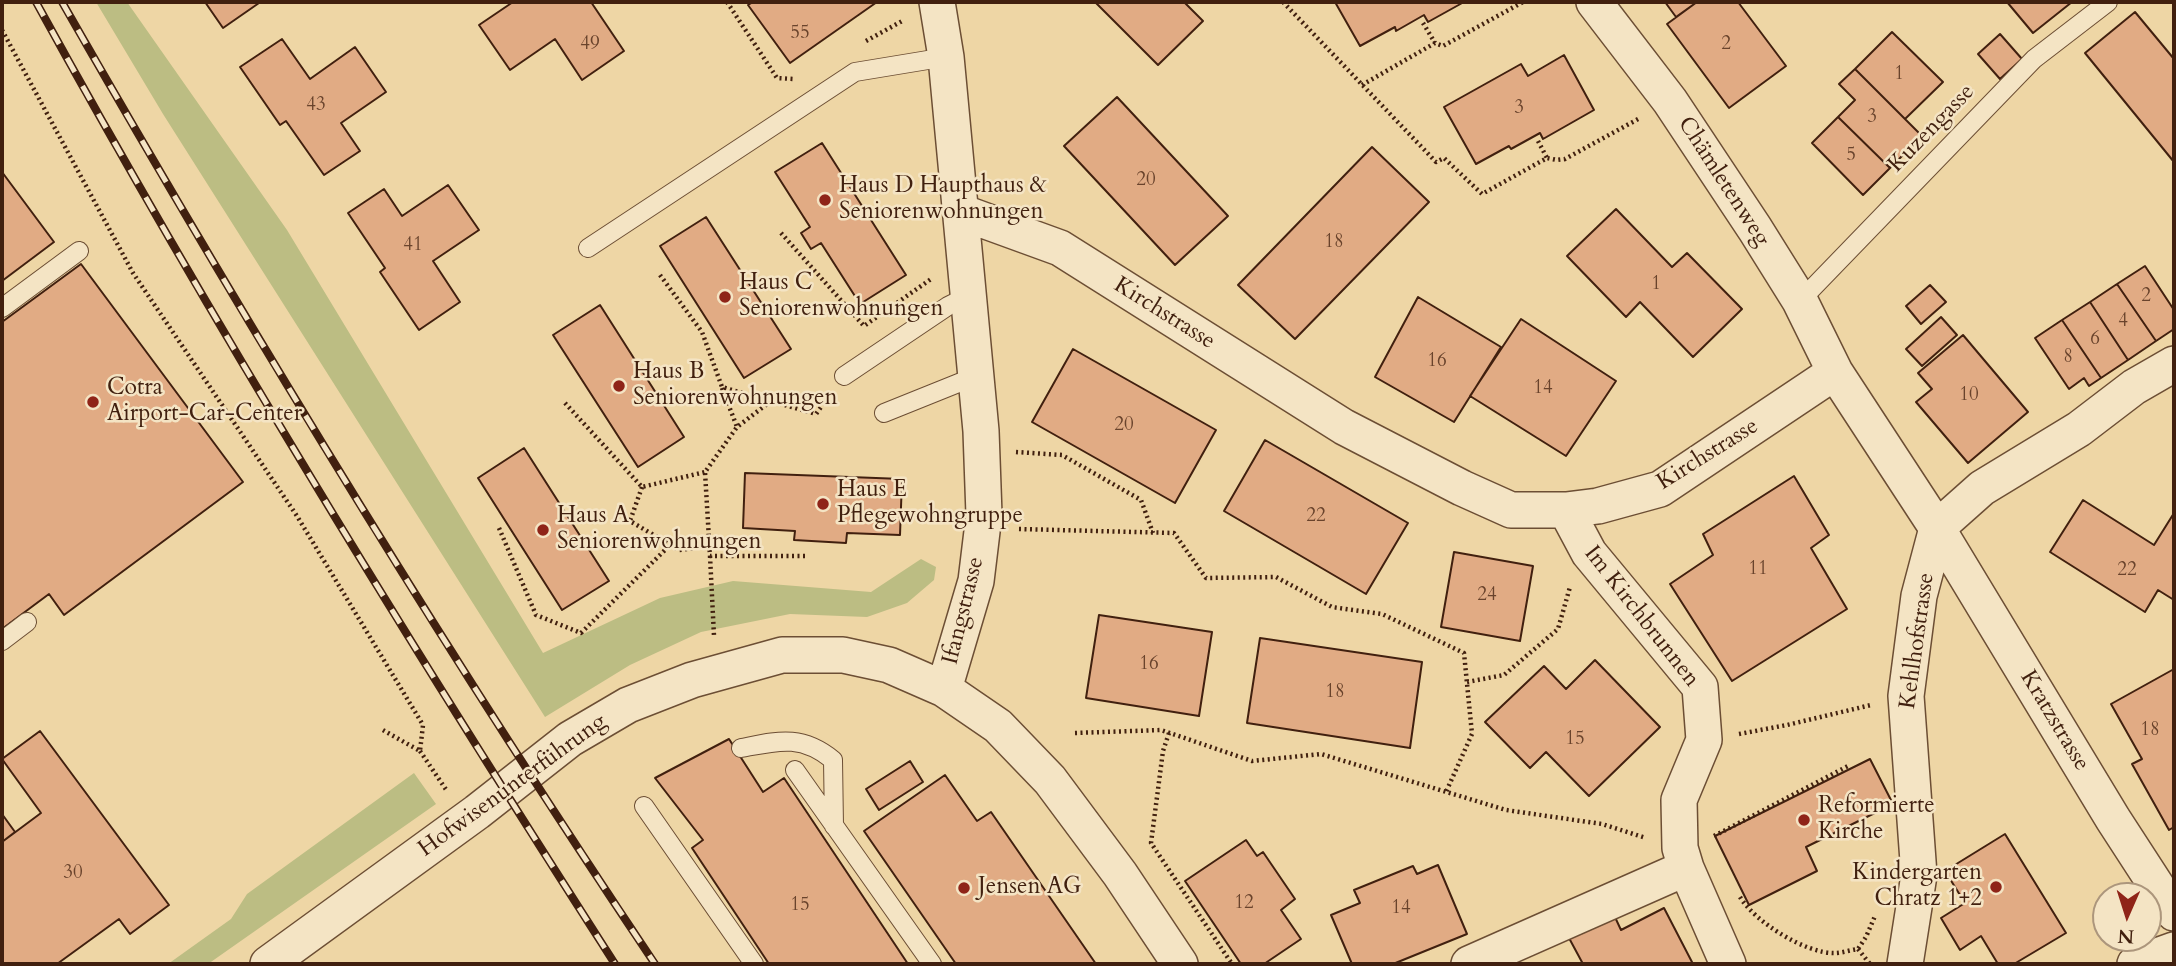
<!DOCTYPE html>
<meta charset="utf-8">
<style>
body{margin:0}
#map{position:relative;width:2176px;height:966px;overflow:hidden;background:#eed6a5;font-family:Cardo,serif}
canvas{display:block}
.frame{position:absolute;inset:0;border:4px solid #41200f;pointer-events:none}
.north{position:absolute;left:2092px;top:882px;width:70px;height:70px;box-sizing:border-box;background:#f4e4c4;border:2px solid #ac967c;border-radius:50%;rotate:183deg;font-size:19px;font-weight:700;line-height:28px;text-align:center;color:#41200f}
.north::after{content:'';display:block;margin:auto;width:24px;height:32px;background:#8f2418;clip-path:polygon(50% 0,100% 100%,50% 72%,0 100%)}
</style>
<div id="map">
<canvas width="2176" height="966"></canvas>
<div class="frame"></div>
<div class="north">N</div>
</div>
<script>
const context = document.querySelector('canvas').getContext('2d');
context.lineJoin = 'round';
function fill(path, color) { context.fillStyle = color; context.fill(path, 'evenodd'); }
function trace(path, color, width, dash) { context.strokeStyle = color; context.lineWidth = width; context.lineCap = dash ? 'butt' : 'round'; context.setLineDash(dash || []); context.stroke(path); }
function drawText(font, color, halo, rows, align = 'center') {
  context.font = font + ' Cardo,serif'; context.lineWidth = 5; context.setLineDash([]); context.textBaseline = 'middle'; context.strokeStyle = halo; context.fillStyle = color; for (const [text, x, y, turn = 0] of rows) {
    context.save(); context.translate(x, y); context.rotate((+turn || 0) * Math.PI / 180); context.textAlign = isNaN(turn) ? turn : align; if (halo) context.strokeText(text, 0, 0); context.fillText(text, 0, 0); context.restore();
  }
}
const green = new Path2D(`
 M96,2H127L287,230L543,653L660,598L733,581L871,592L921,559L936,567L934,580L907,603L867,617L790,614L701,632L630,665L545,717L163,114Z
 M414,773L436,804L208,964H168L231,919L247,894Z`);
const building = new Path2D(`
 M205,2H258L259,3L223,28Z
 M513,2H591L624,51L582,80L555,39L510,70L479,25Z
 M753,2H877L790,63L748,5Z
 M1095,2H1184L1203,21L1158,65Z
 M1335,2H1464L1428,22L1424,15L1396,31L1395,27L1360,46Z
 M1665,2H1697L1676,17Z
 M1697,2H1738L1786,66L1729,108L1667,24Z
 M2007,2H2072L2033,33Z
 M2135,12L2174,59V162L2085,53Z
 M1892,32L1943,82L1905,119L1855,69Z
 M2000,34L2022,59L2000,79L1978,54Z
 M282,39L310,79L355,47L386,92L341,123L360,151L324,175L286,121L280,125L240,67Z
 M1564,55L1594,110L1543,139L1540,133L1511,149L1509,146L1476,164L1444,107L1521,64L1528,76Z
 M1855,69L1922,136L1890,168L1838,117L1855,100L1839,84Z
 M1117,97L1228,216L1175,265L1064,146Z
 M1838,117L1890,168L1863,195L1812,143Z
 M822,143L906,275L860,304L821,243L811,249L801,233L810,227L775,172Z
 M1372,147L1429,202L1295,339L1238,285Z
 M2,172L54,242L2,281Z
 M448,185L479,230L433,261L460,302L419,330L380,272L385,268L348,213L384,189L402,216Z
 M1616,209L1672,267L1687,253L1742,309L1693,357L1640,302L1626,317L1567,256Z
 M706,217L791,349L744,378L660,246Z
 M81,264L243,482L64,615L49,594L2,629V322Z
 M2145,266L2174,310V329L2156,341L2117,284Z
 M2117,284L2156,341L2128,360L2090,302Z
 M1930,285L1946,302L1921,324L1906,306Z
 M1418,297L1501,347L1454,422L1375,377Z
 M2090,302L2128,360L2101,378L2062,320Z
 M600,305L684,437L638,467L553,335Z
 M1941,317L1957,335L1922,366L1906,349Z
 M1521,319L1616,381L1566,456L1470,396Z
 M2062,320L2101,378L2089,386L2084,378L2069,389L2035,338Z
 M1963,335L2028,412L1968,463L1916,402L1932,389L1918,373Z
 M1073,349L1216,430L1175,503L1032,422Z
 M1265,440L1408,523L1366,594L1224,511Z
 M524,448L609,581L562,610L478,478Z
 M745,473L902,479L900,535L847,533L846,543L794,540L795,531L743,528Z
 M1794,476L1829,535L1811,548L1847,609L1732,681L1670,584L1713,555L1703,534Z
 M2083,500L2154,545L2174,513V600L2158,590L2145,612L2050,552Z
 M1454,552L1533,566L1520,641L1441,627Z
 M1099,615L1212,632L1199,716L1086,698Z
 M1260,638L1422,662L1410,748L1247,723Z
 M1595,660L1660,727L1589,796L1546,752L1530,768L1485,722L1544,666L1566,689Z
 M2174,669V827L2169,830L2132,764L2142,759L2111,704Z
 M40,731L169,905L130,934L119,919L57,964H2V842L41,813L2,759Z
 M729,739L763,792L784,778L908,964H769L692,848L703,840L655,778Z
 M1870,759L1893,804L1806,847L1817,871L1749,905L1715,836Z
 M910,761L923,782L879,810L866,789Z
 M945,775L977,821L991,812L1096,964H956L864,831Z
 M2,814L15,832L2,842Z
 M2005,834L2066,933L2014,964H1998L1981,936L1960,950L1941,918L1965,903L1945,871Z
 M1246,840L1257,856L1263,852L1295,899L1281,910L1301,939L1264,964H1241L1185,881Z
 M1438,865L1467,934L1393,964H1352L1331,915L1360,903L1354,890L1413,866L1417,874Z
 M1664,908L1693,964H1583L1569,938L1614,915L1621,930Z`);
const path = new Path2D(`
 M727,2L777,78L793,79
 M1283,2L1436,162L1444,158L1482,194L1547,158L1557,160L1565,159L1640,118
 M1423,23L1435,43
 M2,30L133,273L297,516L423,725L420,751L381,729
 M866,41L904,20
 M1362,85L1435,43L1443,46L1523,2
 M1538,141L1547,158
 M781,233L864,326L931,279
 M660,275L702,332L722,387L770,401
 M722,388L737,427
 M565,403L642,487L705,472
 M1016,452L1062,455L1141,500L1153,533
 M642,487L630,521L679,550L709,546
 M499,528L536,615L581,633L670,545
 M1019,529L1174,533L1206,578L1276,577L1332,607L1382,614L1464,653L1472,734L1446,792
 M710,556L714,636
 M805,556H710L705,472L737,427L771,401L816,414L829,396
 M1467,682L1504,675L1558,629L1570,587
 M1075,733L1161,730L1252,761L1321,754L1506,810L1602,824L1646,838
 M1169,733L1163,751L1151,843L1232,964
 M1739,734L1787,725L1871,705
 M420,751L447,791
 M1714,836L1850,765
 M1740,897C1755,922 1806,954 1835,953C1842,953 1850,950 1858,949L1866,937L1875,916
 M1858,949L1870,964`);
const service = new Path2D(`
 M588,248L855,72L946,57
 M1800,301L2034,59L2108,2
 M2,308L79,251
 M844,376L948,306L968,296
 M884,413L976,376
 M2,641L27,622
 M741,748C778,741 801,734 833,760L834,826
 M795,770L932,964
 M644,806L754,964`);
const minor = new Path2D(`
 M937,2L946,57L981,431L984,515L976,581L944,689
 M1594,2L1670,101L1755,229L1800,301L1835,372L1937,528L2113,819L2174,913
 M961,212L1060,248L1344,427L1462,488L1511,510H1566L1598,506L1660,489L1835,372
 M1566,510L1589,553L1700,687L1704,740L1679,800L1680,848L1686,868L1728,964
 M1937,528L1982,488L2079,429L2134,387L2174,364
 M268,964L477,812L570,739L628,705L692,680L782,655H843L889,665L944,689L998,726L1050,780L1120,874L1180,964
 M1469,964L1686,868
 M1905,964L1919,875L1906,696L1919,596L1937,528
 M2135,964L2174,950`);
const rail = new Path2D(`
 M36,2C216,330 413,649 615,964
 M62,2C249,329 445,651 655,964`);
const markers = [
 [825,200,7,"#8f2418"],
 [725,297,7,"#8f2418"],
 [619,386,7,"#8f2418"],
 [93,402,7,"#8f2418"],
 [823,504,7,"#8f2418"],
 [543,530,7,"#8f2418"],
 [1804,820,7,"#8f2418"],
 [1996,887,7,"#8f2418"],
 [964,888,7,"#8f2418"]
];
const numberNames = [
 ["55",800,34],
 ["49",590,45],
 ["2",1726,45],
 ["1",1899,75],
 ["43",316,106],
 ["3",1519,109],
 ["3",1872,118],
 ["5",1851,156],
 ["20",1146,181],
 ["18",1334,243],
 ["41",413,246],
 ["1",1656,285],
 ["2",2146,297],
 ["4",2123,322],
 ["6",2095,340],
 ["8",2068,358],
 ["16",1437,362],
 ["14",1543,389],
 ["10",1969,396],
 ["20",1124,426],
 ["22",1316,517],
 ["11",1758,570],
 ["22",2127,571],
 ["24",1487,596],
 ["16",1149,665],
 ["18",1335,693],
 ["18",2150,731],
 ["15",1575,740],
 ["30",73,874],
 ["12",1244,904],
 ["15",800,906],
 ["14",1401,909]
];
const streetNames = [
 ["Kuzengasse",1932,129,-46],
 ["Chämletenweg",1723,182,57],
 ["Kirchstrasse",1164,314,32],
 ["Kirchstrasse",1708,455,-32],
 ["Ifangstrasse",964,611,-76],
 ["Im Kirchbrunnen",1641,617,52],
 ["Kehlhofstrasse",1918,641,-82],
 ["Kratzstrasse",2054,721,59],
 ["Hofwisenunterführung",513,786,-36]
];
const poiNames = [
 ["Haus D Haupthaus &",839,187],
 ["Seniorenwohnungen",839,213],
 ["Haus C",739,284],
 ["Seniorenwohnungen",739,310],
 ["Haus B",633,373],
 ["Seniorenwohnungen",633,399],
 ["Cotra",107,389],
 ["Airport-Car-Center",107,415],
 ["Haus E",837,491],
 ["Pflegewohngruppe",837,517],
 ["Haus A",557,517],
 ["Seniorenwohnungen",557,543],
 ["Reformierte",1818,807],
 ["Kirche",1818,833],
 ["Kindergarten",1982,874,"right"],
 ["Chratz 1+2",1982,900,"right"],
 ["Jensen AG",978,888]
];
fill(green, '#bcbd83');
fill(building, '#e1ab84');
trace(building, '#41200f', 2);
trace(service, '#6c4e34', 20);
trace(minor, '#6c4e34', 38);
trace(path, '#41200f', 4.5, [2, 3.5]);
trace(service, '#f4e4c4', 18);
trace(minor, '#f4e4c4', 35);
trace(rail, '#41200f', 8);
trace(rail, '#f4e4c4', 5, [16]);
for (const [x, y, r, color] of markers) { const dot = new Path2D(); dot.arc(x, y, r, 0, 2 * Math.PI); context.fillStyle = color; context.fill(dot); trace(dot, '#f4e4c4', 2.5); }
drawText('19px', '#69432c', null, numberNames);
drawText('23px', '#41200f', '#f4e4c4', streetNames);
drawText('23px', '#41200f', '#f4e4c4', poiNames, 'left');
</script>
